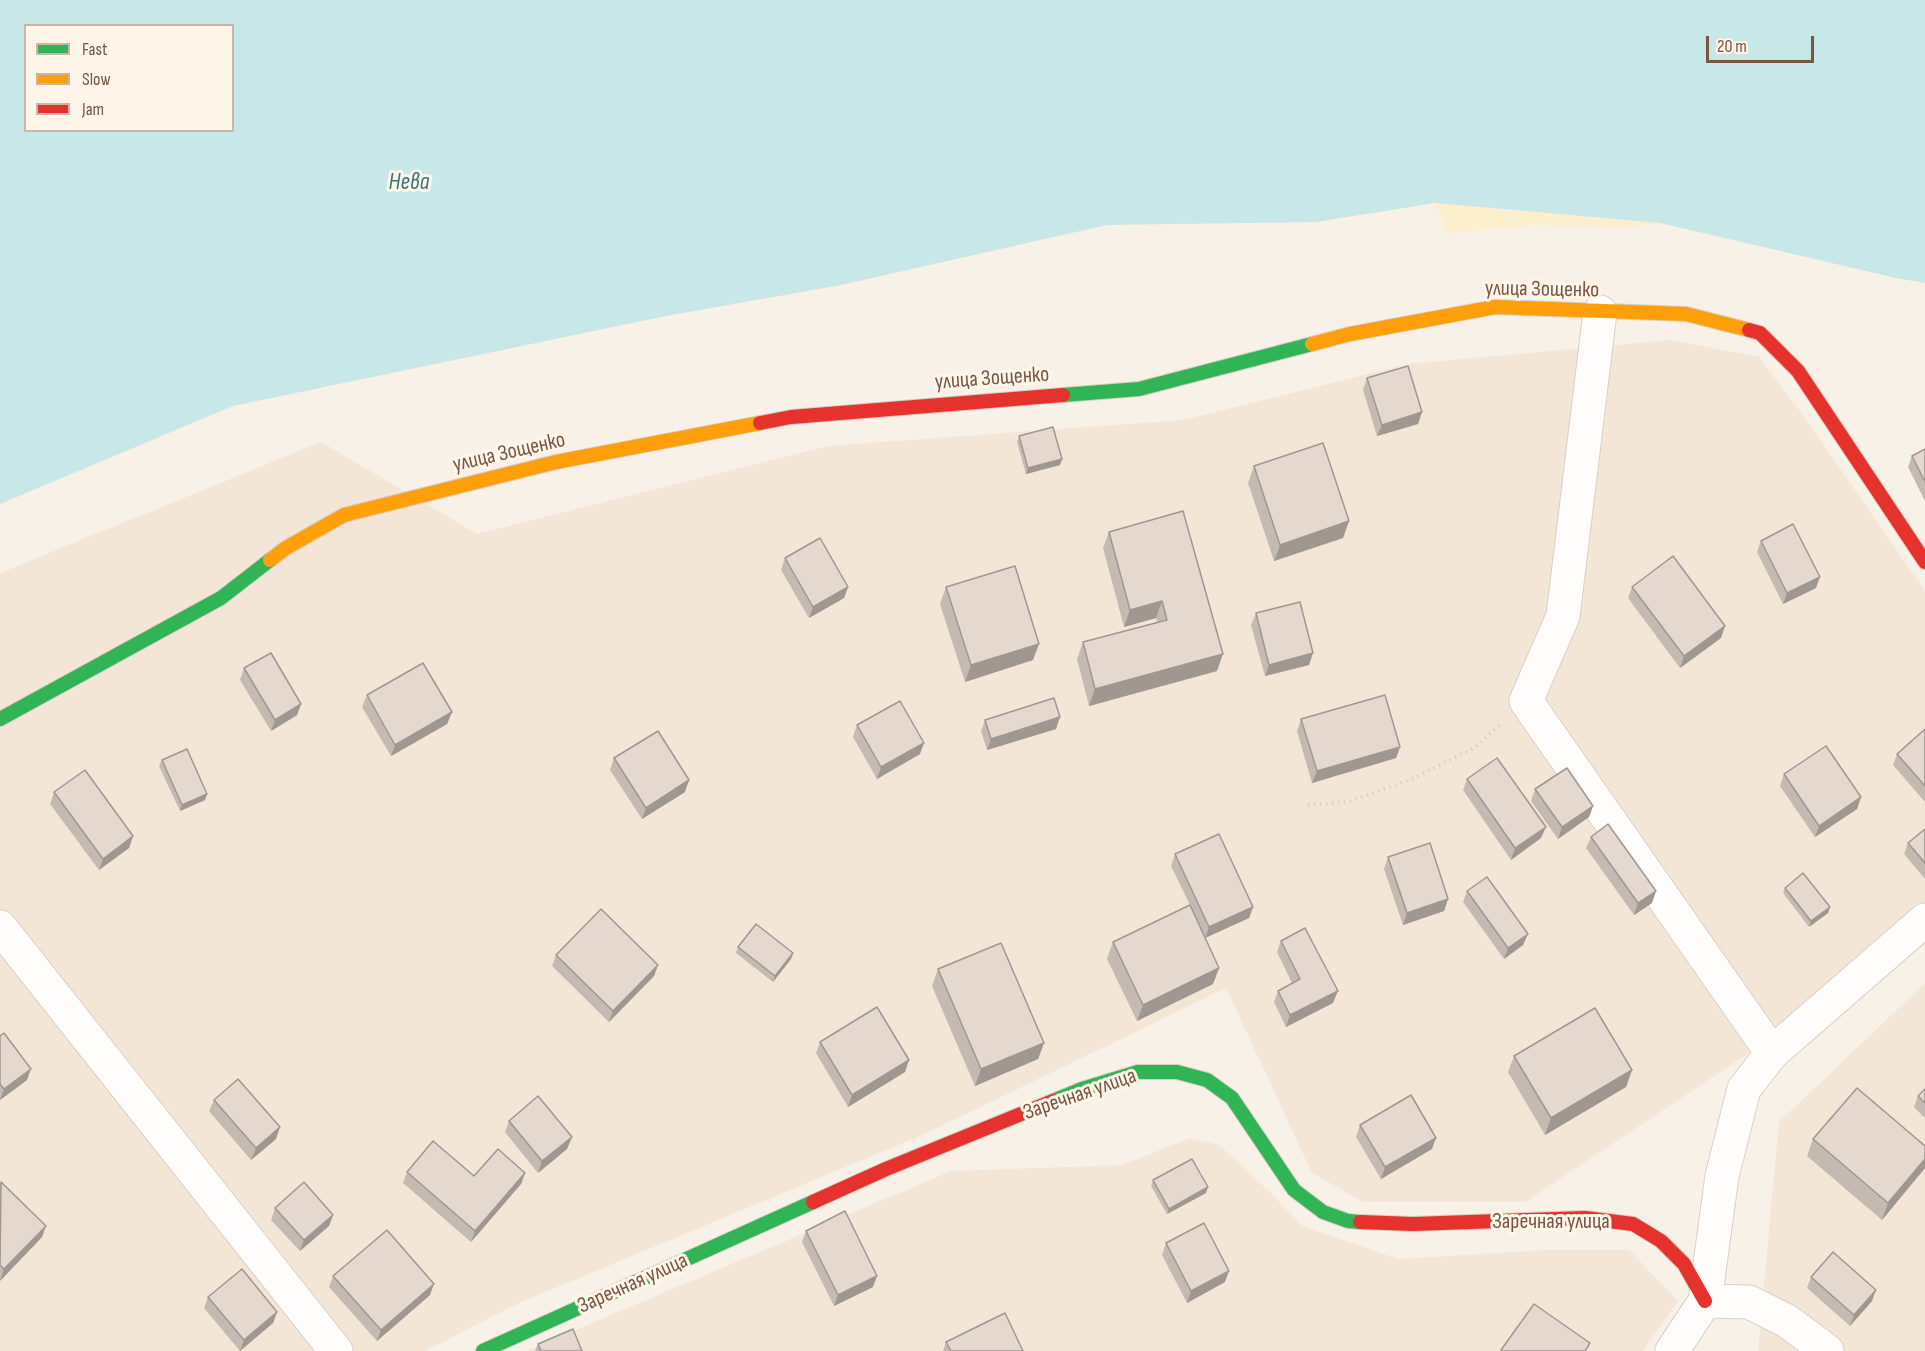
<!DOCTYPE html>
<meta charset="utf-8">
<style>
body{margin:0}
#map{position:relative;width:1925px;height:1351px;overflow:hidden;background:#f8f1e7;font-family:"Sofia Sans Condensed",sans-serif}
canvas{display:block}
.legend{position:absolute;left:24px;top:24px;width:210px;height:108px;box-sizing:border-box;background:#fff6e9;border:2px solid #c9b6a8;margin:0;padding:8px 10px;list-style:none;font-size:18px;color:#775646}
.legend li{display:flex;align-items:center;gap:12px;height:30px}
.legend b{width:30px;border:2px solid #c9b6a8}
.scale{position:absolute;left:1706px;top:36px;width:108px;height:27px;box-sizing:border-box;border:3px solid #775646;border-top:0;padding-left:8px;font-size:18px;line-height:21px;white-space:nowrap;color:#775646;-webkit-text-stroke:4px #fff6e9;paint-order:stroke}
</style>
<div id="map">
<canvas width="1925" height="1351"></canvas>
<ul class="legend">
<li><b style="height:8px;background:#30b455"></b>Fast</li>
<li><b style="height:8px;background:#ff9f0a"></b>Slow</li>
<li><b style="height:8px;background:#e5322d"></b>Jam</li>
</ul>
<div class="scale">20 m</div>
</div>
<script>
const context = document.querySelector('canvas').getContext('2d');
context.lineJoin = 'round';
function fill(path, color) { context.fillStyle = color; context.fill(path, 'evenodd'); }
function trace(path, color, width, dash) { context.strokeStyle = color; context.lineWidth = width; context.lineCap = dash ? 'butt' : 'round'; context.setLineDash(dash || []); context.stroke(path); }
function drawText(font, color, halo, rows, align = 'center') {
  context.font = font + ' "Sofia Sans Condensed",sans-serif'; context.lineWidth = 6; context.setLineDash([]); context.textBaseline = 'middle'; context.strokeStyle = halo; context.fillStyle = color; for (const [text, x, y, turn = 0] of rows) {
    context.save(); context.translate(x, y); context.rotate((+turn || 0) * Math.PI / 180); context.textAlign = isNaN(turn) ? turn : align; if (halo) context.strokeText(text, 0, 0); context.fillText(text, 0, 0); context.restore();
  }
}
const residential = new Path2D(`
 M1672,340L1759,357L1803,415L1925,591V910L1773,1037L1525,1202H1363L1312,1173L1226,988L927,1133L519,1303L425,1351H0V573L321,442L477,534L828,446L1183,420L1408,364Z
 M1925,983V1351H1758L1779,1122Z
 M1190,1138L1219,1145L1271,1193L1302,1226L1398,1259L1547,1250H1629L1678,1301L1643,1351H526L951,1171L1123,1165Z`);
const sand = new Path2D(`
 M1435,203L1660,223L1627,227L1530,225L1447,234Z`);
const water = new Path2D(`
 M0,0H1925V283L1896,278L1660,223L1435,203L1316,222L1107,225L841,285L666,316L233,406L0,504ZM26,26H232V130H26Z`);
const path = new Path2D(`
 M1308,805L1347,802L1412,779L1474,748L1501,724`);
const street = new Path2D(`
 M1600,312L1563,616L1526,701L1772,1053
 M0,927L336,1351
 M1705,1301L1749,1302L1787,1321L1827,1351
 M1672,1351L1705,1301L1722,1176L1744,1089L1772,1053L1925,920`);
const fast = new Path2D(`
 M1063,395L1139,389L1312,344
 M0,719L221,598L270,560
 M1053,1101L1082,1089L1138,1072H1177L1207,1080L1232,1098L1294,1190L1323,1212L1348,1221L1360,1222
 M483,1351L813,1202`);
const slow = new Path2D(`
 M1312,344L1350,334L1495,307L1686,314L1749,330
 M270,560L286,548L344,515L556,462L760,423`);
const jam = new Path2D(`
 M1749,330L1760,333L1798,371L1925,562
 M760,423L791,417L1063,395
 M813,1202L886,1169L1053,1101
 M1360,1222L1413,1224L1585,1218L1633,1224L1661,1241L1684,1264L1705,1301`);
const wall = new Path2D(`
 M1367,378L1422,412L1418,424L1377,436L1363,390Z
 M1019,436L1062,459L1060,465L1026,474L1017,442Z
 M1925,449V501L1908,467L1912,456Z
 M1254,466L1349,521L1343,538L1274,561L1248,483Z
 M1109,532L1217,671L1089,706L1077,659L1083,642L1157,622L1156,618L1124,627L1103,548Z
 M1761,541L1816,588L1783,604L1757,552Z
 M785,558L848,587L844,598L809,618L781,570Z
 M946,587L1033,660L965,682L940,604Z
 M1632,587L1721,638L1680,668L1628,598Z
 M1256,613L1309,665L1265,676L1251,625Z
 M244,668L301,704L297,715L271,731L240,680Z
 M367,695L452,712L447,724L391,756L362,707Z
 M1301,719L1400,747L1396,758L1312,783L1297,731Z
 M985,720L1056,729L987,750L981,731Z
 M857,725L920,754L877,779L853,737Z
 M1925,729V802L1893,765L1897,754Z
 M614,758L685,792L642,819L610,770Z
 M162,760L207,794L205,800L180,811L159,766Z
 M1784,774L1861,797L1857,809L1815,837L1780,786Z
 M1467,779L1541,838L1511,860L1463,790Z
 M1535,789L1593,806L1589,817L1558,839L1531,801Z
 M54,792L133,836L129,848L99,870L50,804Z
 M1925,829V879L1904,854L1908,843Z
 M1591,837L1652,903L1634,915L1586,848Z
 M1175,854L1253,907L1249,918L1205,938L1219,968L1213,984L1137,1021L1107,959L1113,942L1190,905L1171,866Z
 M1388,857L1448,899L1444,911L1403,925L1384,869Z
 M1785,888L1830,907L1828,913L1809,927L1783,893Z
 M1467,891L1523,945L1504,959L1463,902Z
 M1281,941L1333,1003L1286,1027L1274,1002L1278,991L1292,983L1277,952Z
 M738,947L793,953L791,959L773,982L736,953Z
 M556,955L658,965L654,976L609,1022L552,966Z
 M938,969L1044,1043L1038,1059L975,1086L932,986Z
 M0,1036L27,1080L0,1100Z
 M820,1042L905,1072L848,1107L816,1053Z
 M1514,1056L1632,1070L1626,1087L1545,1135L1508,1072Z
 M1925,1089V1118L1914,1107L1918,1096Z
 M214,1100L276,1139L251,1160L209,1111Z
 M509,1121L572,1137L567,1149L538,1173L505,1132Z
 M1360,1125L1432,1149L1381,1179L1356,1137Z
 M1813,1139L1925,1146V1168L1882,1220L1807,1156Z
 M407,1172L474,1176L525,1173L521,1184L471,1242L403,1183Z
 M1153,1180L1206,1193L1167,1214L1151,1186Z
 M0,1183L42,1237L0,1281Z
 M275,1208L333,1215L329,1226L300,1251L271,1220Z
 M806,1231L873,1287L834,1306L802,1242Z
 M1166,1243L1225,1282L1187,1303L1162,1255Z
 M333,1276L430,1295L377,1341L329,1287Z
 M1811,1277L1872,1301L1850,1326L1807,1288Z
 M208,1297L277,1312L273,1323L240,1351L204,1308Z
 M946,1342L1023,1351H943Z
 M538,1344L582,1351H535Z`);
const shadedWall = new Path2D(`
 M1422,412L1418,424L1377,436L1382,425Z
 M1062,459L1060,465L1026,474L1028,468Z
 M1349,521L1343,538L1274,561L1280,545Z
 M1820,577L1816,588L1783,604L1787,593Z
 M848,587L844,598L809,618L813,607Z
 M1162,601L1156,618L1124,627L1130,610Z
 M1725,626L1721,638L1680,668L1684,656Z
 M1039,644L1033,660L965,682L971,665Z
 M1313,653L1309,665L1265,676L1269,665Z
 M1223,654L1217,671L1089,706L1095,689Z
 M301,704L297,715L271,731L275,720Z
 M452,712L447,724L391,756L395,745Z
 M1060,717L1056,729L987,750L991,739Z
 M924,743L920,754L877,779L881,767Z
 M1400,747L1396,758L1312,783L1317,771Z
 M689,780L685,792L642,819L646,808Z
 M207,794L205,800L180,811L182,805Z
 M1861,797L1857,809L1815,837L1819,826Z
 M1593,806L1589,817L1558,839L1562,827Z
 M1546,827L1541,838L1511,860L1515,848Z
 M133,836L129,848L99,870L103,859Z
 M1656,891L1652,903L1634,915L1638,903Z
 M1448,899L1444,911L1403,925L1407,913Z
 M1253,907L1249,918L1205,938L1209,927Z
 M1830,907L1828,913L1809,927L1811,921Z
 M1528,934L1523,945L1504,959L1508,948Z
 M793,953L791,959L773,982L775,976Z
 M658,965L654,976L609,1022L613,1011Z
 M1219,968L1213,984L1137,1021L1143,1005Z
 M1338,991L1333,1003L1286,1027L1290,1015Z
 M1044,1043L1038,1059L975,1086L981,1069Z
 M909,1060L905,1072L848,1107L852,1095Z
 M31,1069L27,1080L0,1100L4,1089Z
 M1632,1070L1626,1087L1545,1135L1551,1118Z
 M280,1127L276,1139L251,1160L256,1148Z
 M572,1137L567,1149L538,1173L542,1161Z
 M1436,1138L1432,1149L1381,1179L1385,1167Z
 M1925,1159V1168L1882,1220L1888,1203Z
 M525,1173L521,1184L471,1242L475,1231Z
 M1208,1187L1206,1193L1167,1214L1169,1209Z
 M333,1215L329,1226L300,1251L304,1240Z
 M46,1226L42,1237L0,1281L4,1269Z
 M1229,1271L1225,1282L1187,1303L1191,1291Z
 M877,1276L873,1287L834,1306L838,1295Z
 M434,1284L430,1295L377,1341L381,1330Z
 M1876,1290L1872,1301L1850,1326L1854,1315Z
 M277,1312L273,1323L240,1351L244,1340Z`);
const building = new Path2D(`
 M1408,366L1422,412L1382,425L1367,378Z
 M1053,427L1062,459L1028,468L1019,436Z
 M1323,443L1349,521L1280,545L1254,466Z
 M1925,449V482L1912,456Z
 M1183,511L1223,654L1095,689L1083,642L1167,620L1162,601L1130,610L1109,532Z
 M1793,524L1820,577L1787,593L1761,541Z
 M820,538L848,587L813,607L785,558Z
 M1673,556L1725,626L1684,656L1632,587Z
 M1015,566L1039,644L971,665L946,587Z
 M1300,602L1313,653L1269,665L1256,613Z
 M271,653L301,704L275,720L244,668Z
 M423,663L452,712L395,745L367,695Z
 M1385,695L1400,747L1317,771L1301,719Z
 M1054,698L1060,717L991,739L985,720Z
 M900,701L924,743L881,767L857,725Z
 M1925,729V786L1897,754Z
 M658,731L689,780L646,808L614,758Z
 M1826,746L1861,797L1819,826L1784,774Z
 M187,749L207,794L182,805L162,760Z
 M1497,758L1546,827L1515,848L1467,779Z
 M1567,768L1593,806L1562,827L1535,789Z
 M85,770L133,836L103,859L54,792Z
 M1608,824L1656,891L1638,903L1591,837Z
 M1925,829V863L1908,843Z
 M1219,834L1253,907L1209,927L1175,854Z
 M1430,843L1448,899L1407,913L1388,857Z
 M1803,873L1830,907L1811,921L1785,888Z
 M1487,877L1528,934L1508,948L1467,891Z
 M1190,905L1219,968L1143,1005L1113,942Z
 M601,909L658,965L613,1011L556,955Z
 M756,924L793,953L775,976L738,947Z
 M1305,928L1338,991L1290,1015L1278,991L1300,979L1281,941Z
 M1001,943L1044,1043L981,1069L938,969Z
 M877,1007L909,1060L852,1095L820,1042Z
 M1595,1008L1632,1070L1551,1118L1514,1056Z
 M4,1033L31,1069L4,1089L0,1084V1036Z
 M238,1079L280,1127L256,1148L214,1100Z
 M1857,1088L1925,1146V1159L1888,1203L1813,1139Z
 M1925,1089V1103L1918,1096Z
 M1411,1095L1436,1138L1385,1167L1360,1125Z
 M538,1096L572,1137L542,1161L509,1121Z
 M433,1141L474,1176L498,1149L525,1173L475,1231L407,1172Z
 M1192,1159L1208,1187L1169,1209L1153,1180Z
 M1,1182L46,1226L4,1269L0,1265Z
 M304,1182L333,1215L304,1240L275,1208Z
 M845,1211L877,1276L838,1295L806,1231Z
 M1204,1223L1229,1271L1191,1291L1166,1243Z
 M387,1230L434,1284L381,1330L333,1276Z
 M1833,1252L1876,1290L1854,1315L1811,1277Z
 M242,1269L277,1312L244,1340L208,1297Z
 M1534,1304L1590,1343L1585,1351H1503L1501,1350Z
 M1005,1313L1023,1351H951L946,1342Z
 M573,1329L582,1351H541L538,1344Z`);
const streetNames = [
 ["улица Зощенко",1542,290,1],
 ["улица Зощенко",992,379,-4],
 ["улица Зощенко",509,453,-13],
 ["Заречная улица",1080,1095,-19],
 ["Заречная улица",1551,1222],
 ["Заречная улица",633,1284,-24]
];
const waterNames = [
 ["Нева",409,183]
];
fill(residential, '#f4e6d7');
fill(sand, '#fcefce');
fill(water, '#c8e7e8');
trace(street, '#d9cec5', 35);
trace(fast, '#d8cdc3', 16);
trace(slow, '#d8cdc3', 16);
trace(jam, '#d8cdc3', 16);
trace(path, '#dad0ca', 4, [1.5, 4.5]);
trace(street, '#fefdfb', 33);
trace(fast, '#30b455', 14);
trace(slow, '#ff9f0a', 14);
trace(jam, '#e5322d', 14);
fill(wall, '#c4bab2');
fill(shadedWall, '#a09791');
fill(building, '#e4d8cf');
trace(building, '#a09791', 1.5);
drawText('22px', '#775646', '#fff6e9', streetNames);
drawText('italic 24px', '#38757e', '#fff6e9', waterNames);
</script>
